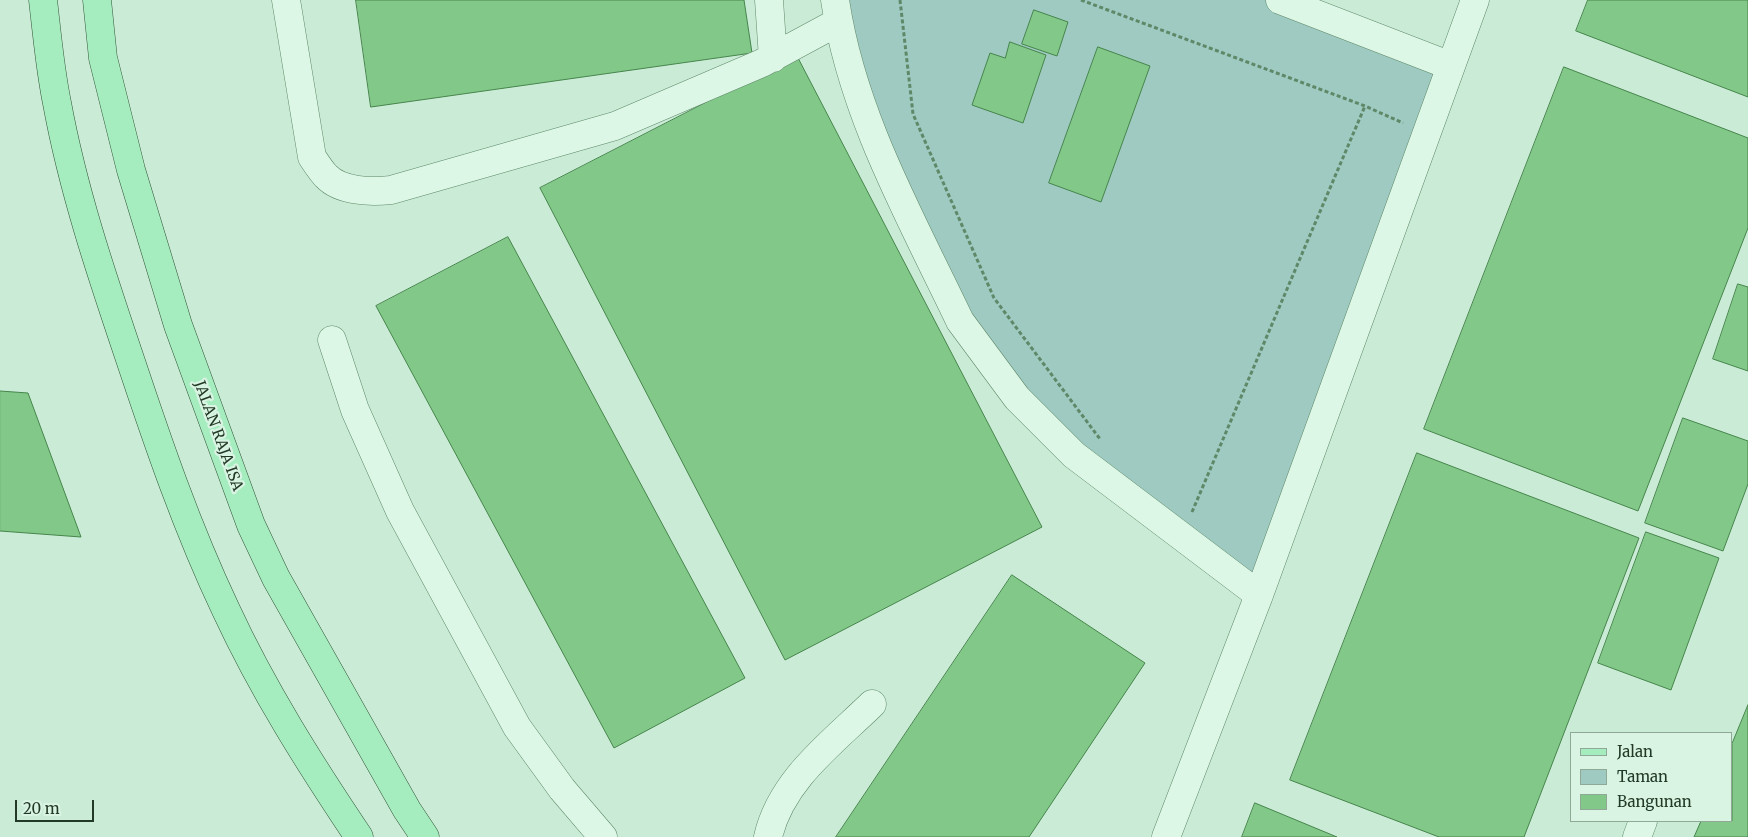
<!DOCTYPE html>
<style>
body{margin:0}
#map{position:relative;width:1748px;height:837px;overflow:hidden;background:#caecd7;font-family:Merriweather,serif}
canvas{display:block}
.legend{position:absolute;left:1570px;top:732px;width:162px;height:90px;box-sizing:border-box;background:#d9f4e3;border:1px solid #90a997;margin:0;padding:6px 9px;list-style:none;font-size:15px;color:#223925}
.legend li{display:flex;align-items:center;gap:10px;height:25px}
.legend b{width:25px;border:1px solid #90a997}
.scale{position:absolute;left:15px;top:800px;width:79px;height:22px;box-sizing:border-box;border:2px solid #223925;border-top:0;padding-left:6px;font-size:15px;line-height:18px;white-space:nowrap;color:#223925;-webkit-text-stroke:4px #d9f4e3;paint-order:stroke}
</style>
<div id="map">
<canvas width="1748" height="837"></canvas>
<ul class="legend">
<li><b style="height:6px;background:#a5ecbf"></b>Jalan</li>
<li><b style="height:14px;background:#9ecac1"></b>Taman</li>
<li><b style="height:14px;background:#82c889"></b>Bangunan</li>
</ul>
<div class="scale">20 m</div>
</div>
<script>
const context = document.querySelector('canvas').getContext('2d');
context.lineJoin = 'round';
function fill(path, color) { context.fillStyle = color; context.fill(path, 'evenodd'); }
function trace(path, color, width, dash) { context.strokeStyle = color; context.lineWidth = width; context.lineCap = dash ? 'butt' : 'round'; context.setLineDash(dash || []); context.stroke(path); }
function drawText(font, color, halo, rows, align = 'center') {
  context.font = font + ' Merriweather,serif'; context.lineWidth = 4.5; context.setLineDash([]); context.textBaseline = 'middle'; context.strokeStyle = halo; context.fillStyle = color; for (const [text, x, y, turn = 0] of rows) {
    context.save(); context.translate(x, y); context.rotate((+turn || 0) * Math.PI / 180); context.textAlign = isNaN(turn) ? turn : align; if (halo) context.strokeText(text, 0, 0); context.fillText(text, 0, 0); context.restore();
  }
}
const green = new Path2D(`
 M826,0H1280L1451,66L1259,595L1080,465L1000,398L949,317Z`);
const building = new Path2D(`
 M356,0H744L752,53L371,107Z
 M1588,0H1748V97L1576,31Z
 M1034,10L1068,22L1057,56L1022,44Z
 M1010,42L1046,55L1023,123L972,105L990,53L1005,58Z
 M1098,47L1150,66L1101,202L1049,183Z
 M797,56L1042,527L785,660L540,188Z
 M1564,67L1748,138V228L1638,511L1424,429Z
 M508,237L745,678L614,748L376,306Z
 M1738,284L1748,287V371L1713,359Z
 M0,391L28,393L81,537L0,531Z
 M1683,418L1748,441V484L1723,551L1645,523Z
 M1417,453L1639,538L1524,837H1439L1290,780Z
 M1646,532L1719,558L1671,690L1598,663Z
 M1012,575L1145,663L1029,837H836Z
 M1748,705V837H1694L1701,821H1732V744Z
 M1255,803L1337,837H1242Z`);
const path = new Path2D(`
 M900,0L913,114L994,298L1100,439
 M1081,0L1365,106L1403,123
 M1192,512L1365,106`);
const minor = new Path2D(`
 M286,0L312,157C316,163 321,171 326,176C341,192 372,192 391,190L615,126L762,63L838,22
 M769,0L773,58
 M835,0C852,115 911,218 960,321L1017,398L1074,455L1259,595
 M1280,0L1451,66
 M332,340L355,410L400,511L517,727L562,789L603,837
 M768,837C781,780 832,743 872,704
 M1166,837L1259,595L1475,0
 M1637,837L1643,821`);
const major = new Path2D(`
 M43,0C47,34 50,69 57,103C73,190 101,273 129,356C158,443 187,528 226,610C263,690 310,764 359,837
 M97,0L103,58L131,170L178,325L251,525L276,578L407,810L425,837`);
const streetNames = [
 ["JALAN RAJA ISA",218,436,70]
];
fill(green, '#9ecac1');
fill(building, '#82c889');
trace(building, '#46854b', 1);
trace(minor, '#5f8868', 29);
trace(major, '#335638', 29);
trace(path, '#5f8868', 3, [4, 2.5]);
trace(minor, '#ddf7e7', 28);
trace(major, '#a5ecbf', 28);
drawText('15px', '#223925', '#d9f4e3', streetNames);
</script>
